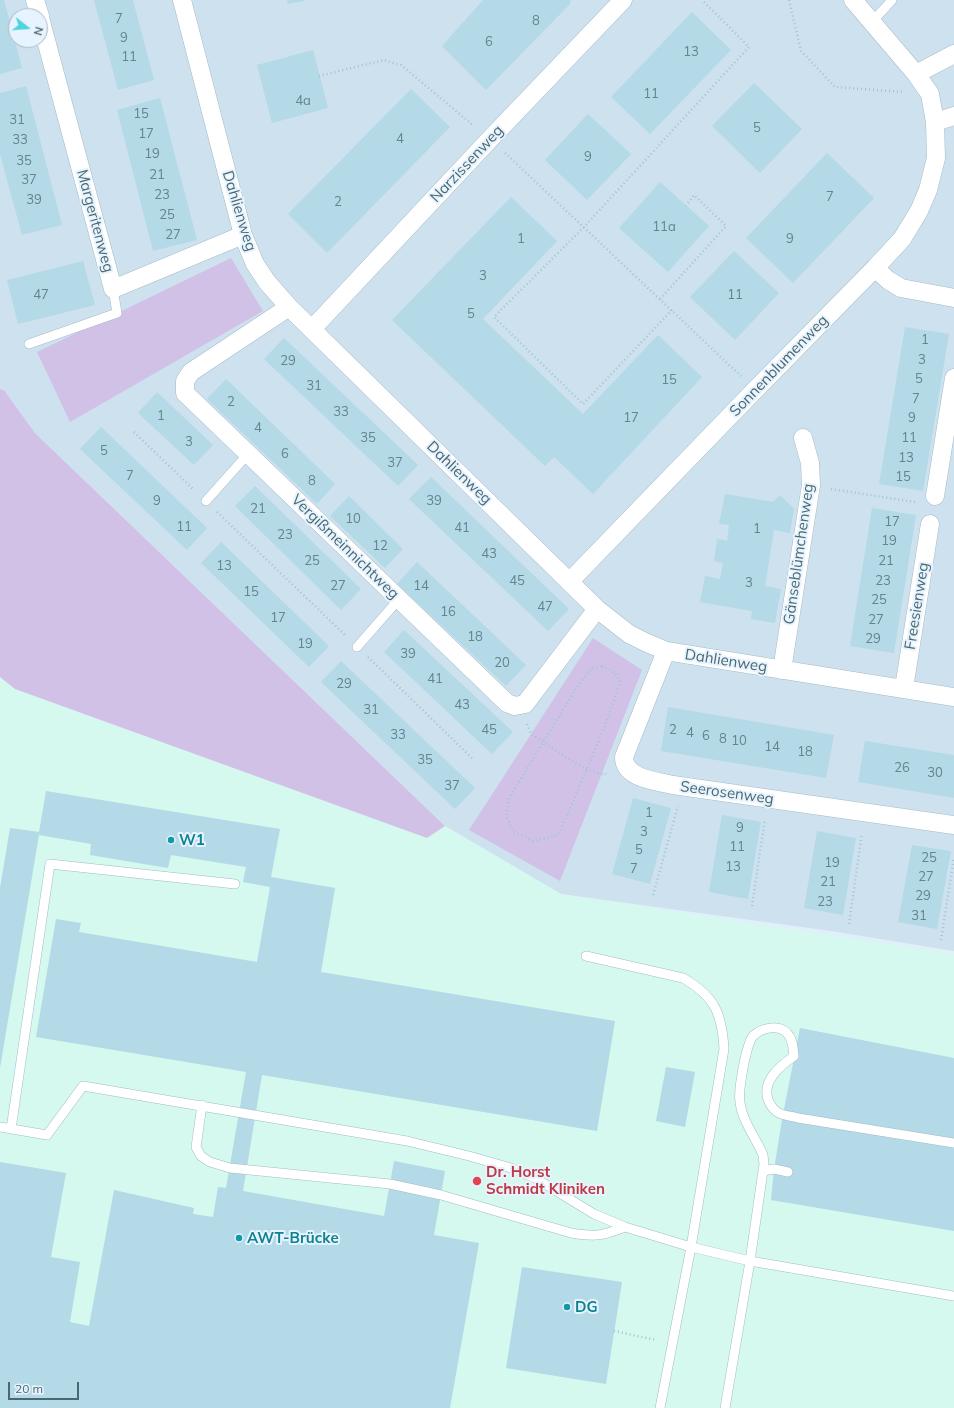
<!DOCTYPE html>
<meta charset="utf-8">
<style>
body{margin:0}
#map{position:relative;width:954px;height:1408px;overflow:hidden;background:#e1effb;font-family:Mulish,sans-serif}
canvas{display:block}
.north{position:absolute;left:8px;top:8px;width:40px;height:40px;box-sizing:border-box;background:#e7f3fe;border:1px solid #a8bbc5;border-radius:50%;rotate:107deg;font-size:11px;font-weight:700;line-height:16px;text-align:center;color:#4a6870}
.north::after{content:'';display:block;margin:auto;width:14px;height:18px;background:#4cd4df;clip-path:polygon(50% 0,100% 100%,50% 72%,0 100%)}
.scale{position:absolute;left:8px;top:1382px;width:71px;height:18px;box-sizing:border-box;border:2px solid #4a6870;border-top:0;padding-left:5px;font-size:12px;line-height:14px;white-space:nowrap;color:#4a6870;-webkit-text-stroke:3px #e7f3fe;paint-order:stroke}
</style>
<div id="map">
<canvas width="954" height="1408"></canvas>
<div class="north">N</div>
<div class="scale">20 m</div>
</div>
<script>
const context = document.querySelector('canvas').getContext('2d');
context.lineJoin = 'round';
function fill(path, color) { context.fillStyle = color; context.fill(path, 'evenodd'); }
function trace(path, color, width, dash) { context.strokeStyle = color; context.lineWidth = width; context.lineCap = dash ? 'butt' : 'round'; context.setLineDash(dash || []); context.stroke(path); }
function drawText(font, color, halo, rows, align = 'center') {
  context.font = font + ' Mulish,sans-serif'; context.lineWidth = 4; context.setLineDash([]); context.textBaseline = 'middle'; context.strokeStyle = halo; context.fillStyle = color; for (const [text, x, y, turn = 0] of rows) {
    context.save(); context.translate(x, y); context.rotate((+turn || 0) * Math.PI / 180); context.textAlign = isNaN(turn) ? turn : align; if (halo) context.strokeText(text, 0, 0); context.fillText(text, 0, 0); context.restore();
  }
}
const residential = new Path2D(`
 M0,0H954V951L831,931L561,894L445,826L35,433L4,390L0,389ZM16,16H40V40H16Z`);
const medical = new Path2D(`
 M0,677L15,689L427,838L445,826L561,894L954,954V1408H0Z`);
const green = new Path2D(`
 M231,258L263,311L70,422L37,352Z
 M0,389L4,390L35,433L445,826L427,838L15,689L0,677Z
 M593,638L642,670L560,881L469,830Z`);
const building = new Path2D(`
 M0,0H4L22,68L0,74Z
 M94,0H133L154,80L118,90Z
 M287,0H304V1L288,4Z
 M483,0H571L570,4L486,90L442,46Z
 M692,12L731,50L650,134L611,97Z
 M313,50L328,108L272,123L257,65Z
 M754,83L802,129L760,173L712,126Z
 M26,86L62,225L22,235L0,154V93Z
 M411,89L450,127L327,253L288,214Z
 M160,98L197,240L153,251L117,110Z
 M588,114L631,154L587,200L545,160Z
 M827,153L874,198L793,283L746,238Z
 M660,182L709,226L668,272L619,228Z
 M511,197L557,241L483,319L583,414L658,335L702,377L593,494L554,457L545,466L392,320Z
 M734,251L779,293L735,340L690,297Z
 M83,261L95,305L18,324L7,280Z
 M905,327L949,334L923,491L879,484Z
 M284,338L418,465L398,486L264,359Z
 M226,379L335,484L317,504L207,399Z
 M157,392L213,445L194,465L138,413Z
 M101,427L207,528L187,550L80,449Z
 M431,477L569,609L548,631L409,499Z
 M255,486L361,589L341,610L235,506Z
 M725,494L773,502L780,495L794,509L790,533L774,530L765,586L781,589L775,623L751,619L752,611L700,602L705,576L720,579L723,563L714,561L717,539L727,541L729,525L719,524Z
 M349,496L403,549L385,568L330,516Z
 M872,508L916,515L894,653L850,646Z
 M221,542L329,646L309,667L201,563Z
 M417,562L526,665L506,686L397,584Z
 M404,630L513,732L492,754L384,652Z
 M341,661L475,788L455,809L321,682Z
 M668,707L834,735L826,778L661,751Z
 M865,741L954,755V798L858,782Z
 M46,791L280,829L271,877L335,888L321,972L615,1021L597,1131L262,1075L243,1191L384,1216L394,1161L445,1171L434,1235L479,1243L450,1408H0V1162L66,1173L51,1257L80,1262L70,1322L89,1326L114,1190L194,1208L193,1214L213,1217L218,1187L226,1188L246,1072L36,1037L56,919L81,923L79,932L257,962L270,887L243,882L246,867L171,855L168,868L90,855L91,844L39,835L0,1068V888L10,828L39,832Z
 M633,798L671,808L650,884L612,874Z
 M722,815L761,822L748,899L709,892Z
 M817,831L856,838L843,915L804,908Z
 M912,845L951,851L937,929L898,922Z
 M800,1028L954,1058V1231L771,1200L774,1169L783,1114Z
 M666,1067L695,1072L685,1127L656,1121Z
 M522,1267L622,1282L606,1384L506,1368Z`);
const path = new Path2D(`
 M789,0L801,51L835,87L903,92
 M319,76L384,60L401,65L474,126
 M505,153L741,376
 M660,299L726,226L694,195L686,206
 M672,310L583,404L494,317L584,227L749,47L702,0
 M134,432L194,490
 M831,489L915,502
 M217,512L346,636
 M368,657L474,760
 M602,666L614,672L620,681C614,703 605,724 597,745C584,775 572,805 558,835L533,841L514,832L506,816L509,798L579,684L591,669Z
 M527,724L531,734C550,745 586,775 606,774
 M653,895L678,806
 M752,906L765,819
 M849,924L862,833
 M941,940L954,857
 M614,1331L656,1340`);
const service = new Path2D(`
 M872,22L892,0
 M29,344L117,313L113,289
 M206,501L248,454
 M357,647L399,599
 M586,956L683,978C715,996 722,1014 724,1049L691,1247L660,1408
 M202,1105L196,1147L201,1156L210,1162L230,1168L390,1184L441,1195L571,1233C595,1237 602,1236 625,1227
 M0,1127L47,1135L83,1086L407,1141L469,1156L511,1168L535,1178L594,1214L625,1227L691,1247L750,1261L954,1296
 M11,1129L50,864L235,884
 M763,1171L774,1169L788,1172
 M725,1408L750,1261L764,1164L763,1155C756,1138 742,1121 740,1102C738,1090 746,1045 753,1036C761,1028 778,1024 787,1033C793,1039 793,1048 794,1056C780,1066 760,1082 769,1102C771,1106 775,1111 779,1113C785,1116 792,1116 798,1118L954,1143`);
const minor = new Path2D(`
 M35,0L40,16
 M182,0L243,235L255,264L267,282L289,307L597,609L629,634L645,642L666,651L954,697
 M40,18L113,289L243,235
 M916,74L954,54
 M935,122L954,116
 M875,268L888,280L901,288L954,298
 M289,307L191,372L185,381V393L507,703L515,706L525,704L597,609
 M312,329L490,139L623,0
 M935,496L954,378
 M570,581L755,390L875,268L902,239L919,211L928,190L936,158L935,122L930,94L916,74L853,0
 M666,651L624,757C624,779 657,781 673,785L954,825
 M782,670L811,485L810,463L803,438
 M904,688L930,524`);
const markers = [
 [171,840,4,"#0f9aa8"],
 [477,1181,5,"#e0444e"],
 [239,1238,4,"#0f9aa8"],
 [567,1307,4,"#0f9aa8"]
];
const numberNames = [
 ["7",119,19],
 ["8",536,21],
 ["9",124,38],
 ["6",489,42],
 ["13",691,52],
 ["11",129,57],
 ["11",651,94],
 ["4a",303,101],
 ["15",141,114],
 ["31",17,120],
 ["5",757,128],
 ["17",146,134],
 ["4",400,139],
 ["33",20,140],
 ["19",152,154],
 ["9",588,157],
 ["35",24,161],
 ["21",157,175],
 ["37",29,180],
 ["23",162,195],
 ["7",830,197],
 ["39",34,200],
 ["2",338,202],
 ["25",167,215],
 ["11a",664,227],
 ["27",173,235],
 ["1",521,239],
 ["9",790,239],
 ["3",483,276],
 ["47",41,295],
 ["11",735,295],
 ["5",471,314],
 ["1",925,340],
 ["3",922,360],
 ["29",288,361],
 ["5",919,379],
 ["15",669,380],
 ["31",314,386],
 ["7",916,399],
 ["2",231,402],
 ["33",341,412],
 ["1",161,416],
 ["17",631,418],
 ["9",912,418],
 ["4",258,428],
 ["35",368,438],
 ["11",909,438],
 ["3",189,442],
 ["5",104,451],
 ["6",285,454],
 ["13",906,458],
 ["37",395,463],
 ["7",130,476],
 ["15",903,477],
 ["8",312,481],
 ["9",157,501],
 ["39",434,501],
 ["21",258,509],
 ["10",353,519],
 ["17",892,522],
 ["11",184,527],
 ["41",462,528],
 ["1",757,529],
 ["23",285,535],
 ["19",889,541],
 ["12",380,546],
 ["43",489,554],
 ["25",312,561],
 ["21",886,561],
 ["13",224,566],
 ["45",517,581],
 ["23",883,581],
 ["3",749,583],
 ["27",338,586],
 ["14",421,586],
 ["15",251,592],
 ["25",879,600],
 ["47",545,607],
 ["16",448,612],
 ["17",278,618],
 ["27",876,620],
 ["18",475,637],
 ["29",873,639],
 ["19",305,644],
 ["39",408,654],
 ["20",502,663],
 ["41",435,679],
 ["29",344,684],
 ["43",462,705],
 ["31",371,710],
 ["45",489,730],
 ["2",673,730],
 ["4",690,733],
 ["33",398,735],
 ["6",706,736],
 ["8",723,739],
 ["10",739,741],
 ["14",772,747],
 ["18",805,752],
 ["35",425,760],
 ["26",902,768],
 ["30",935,773],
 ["37",452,786],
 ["1",649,813],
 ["9",740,828],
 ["3",644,832],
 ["11",737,847],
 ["5",639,850],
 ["25",929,858],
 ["19",832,863],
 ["13",733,867],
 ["7",634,869],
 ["27",926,877],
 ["21",828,882],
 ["29",923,896],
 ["23",825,902],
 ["31",919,916]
];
const streetNames = [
 ["Narzissenweg",467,164,-47],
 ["Dahlienweg",239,211,73],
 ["Margeritenweg",95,221,75],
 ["Sonnenblumenweg",779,366,-46],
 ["Dahlienweg",459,473,44],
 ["Vergißmeinnichtweg",345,547,44],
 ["Gänseblümchenweg",799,554,-82],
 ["Freesienweg",917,606,-81],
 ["Dahlienweg",726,661,9],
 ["Seerosenweg",727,793,8]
];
const cultureNames = [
 ["W1",179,840],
 ["AWT-Brücke",247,1238],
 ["DG",575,1307]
];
const healthNames = [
 ["Dr. Horst",486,1172],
 ["Schmidt Kliniken",486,1189]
];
fill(residential, '#cee1ef');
fill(medical, '#d5f8ef');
fill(green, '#d2c1e7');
fill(building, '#b3dae6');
trace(service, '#a4bbc5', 10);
trace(minor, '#a4bbc5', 19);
trace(path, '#9ec6d3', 2.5, [1, 3]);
trace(service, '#fff', 9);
trace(minor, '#fff', 18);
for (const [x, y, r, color] of markers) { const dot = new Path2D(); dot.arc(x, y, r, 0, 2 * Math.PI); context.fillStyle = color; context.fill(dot); trace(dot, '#e7f3fe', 1.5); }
drawText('13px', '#64848e', null, numberNames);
drawText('15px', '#4a6870', '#e7f3fe', streetNames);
drawText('bold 15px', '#0d838f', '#e7f3fe', cultureNames, 'left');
drawText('bold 15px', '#be3a42', '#e7f3fe', healthNames, 'left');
</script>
